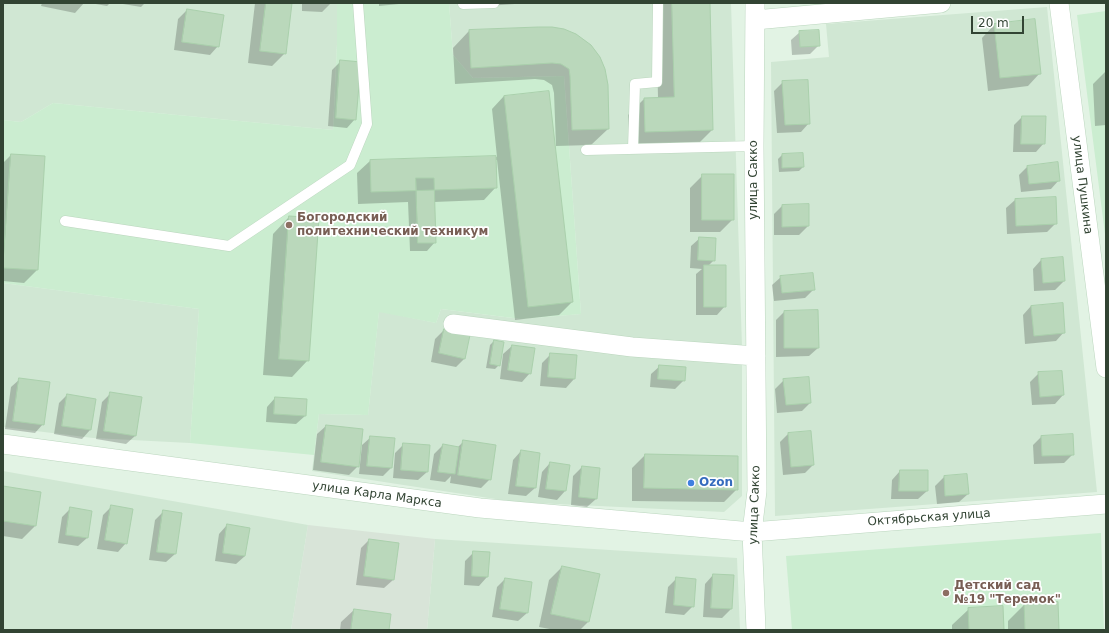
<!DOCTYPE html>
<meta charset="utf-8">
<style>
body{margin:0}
#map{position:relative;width:1109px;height:633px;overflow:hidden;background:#e2f3e4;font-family:"DejaVu Sans",sans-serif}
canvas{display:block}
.frame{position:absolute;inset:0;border:4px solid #324433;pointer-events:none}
.scale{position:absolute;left:971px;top:16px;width:53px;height:18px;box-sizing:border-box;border:2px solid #324433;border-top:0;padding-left:5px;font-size:12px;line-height:14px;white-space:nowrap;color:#324433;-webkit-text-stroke:3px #fff;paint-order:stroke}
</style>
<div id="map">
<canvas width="1109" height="633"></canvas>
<div class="frame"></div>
<div class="scale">20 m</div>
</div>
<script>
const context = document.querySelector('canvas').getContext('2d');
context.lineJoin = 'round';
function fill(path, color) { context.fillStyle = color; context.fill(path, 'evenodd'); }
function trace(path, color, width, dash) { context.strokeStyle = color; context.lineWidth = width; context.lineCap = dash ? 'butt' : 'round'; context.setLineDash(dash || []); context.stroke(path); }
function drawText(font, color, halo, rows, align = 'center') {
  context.font = font + ' "DejaVu Sans",sans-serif'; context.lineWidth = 3.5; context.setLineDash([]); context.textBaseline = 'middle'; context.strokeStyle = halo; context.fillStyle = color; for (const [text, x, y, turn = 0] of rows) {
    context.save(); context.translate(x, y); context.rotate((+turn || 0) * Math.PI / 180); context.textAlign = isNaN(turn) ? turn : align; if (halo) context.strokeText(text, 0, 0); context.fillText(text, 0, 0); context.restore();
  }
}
const residential = new Path2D(`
 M3,3H337V44L333,130L53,103L21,122L3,120Z
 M449,3H731L742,347V496L724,512L515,502L312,471L319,414L368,415L379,311L436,323L441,309L521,319L581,314L564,76L473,78L453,55Z
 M1047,7L1097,492L775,516L771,62L829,57L826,24Z
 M3,283L199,309L190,443L93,438L3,427Z
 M3,471L308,525L291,630H3Z
 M435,539L737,558L740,630H427Z`);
const industrial = new Path2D(`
 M308,525L435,539L427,630H291Z`);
const education = new Path2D(`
 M337,3H449L453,55L473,78L564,76L581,314L521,319L441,309L436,323L379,312L368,415L319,414L314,455L190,443L199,309L3,283V120L21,122L53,103L333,130L337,44Z
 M1106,11V242L1077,15Z
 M1101,533L1104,630H792L786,556Z`);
const shadow = new Path2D(`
 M42,3H84L75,13L41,6Z
 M90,3H110L107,6Z
 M117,3H145L141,7Z
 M255,3H291L285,53L272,66L248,63Z
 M302,3H331L322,12L302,11Z
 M379,3H409L379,6Z
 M461,3H528L461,8Z
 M656,3H709L712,130L695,147L629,148L628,115L644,99L658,98Z
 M187,10L218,46L210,55L174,50L178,19Z
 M994,25L1040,73L1028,86L988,91L982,38Z
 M552,28L608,129L591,145L556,146L554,93L552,85L544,80L535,79L455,84L453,48L469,31Z
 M800,32L819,45L810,54L792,55L791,40Z
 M341,61L355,119L347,128L328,126L332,70Z
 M1106,71V125L1095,126L1093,84Z
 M783,82L809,123L801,132L777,133L774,91Z
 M504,96L572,302L559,315L515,320L497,160H496V187L484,200L434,202L435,242L427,251H410L408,202L358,204L357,173L370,161L497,157L492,109Z
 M1022,117L1044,143L1036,152H1013L1014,125Z
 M11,155L37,270L24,283L3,281V163Z
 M782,155L803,167L799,171L779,172L778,159Z
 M1027,167L1059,180L1051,189L1021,192L1019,175Z
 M703,175L733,219L720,232H690V188Z
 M1055,198L1056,223L1047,232L1007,234L1006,208L1015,200Z
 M782,206L808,226L799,235H774V214Z
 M289,217L308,360L292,377L263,375L273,234Z
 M700,238L714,260L708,266L725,306L717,315H696V274L702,269L690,268L691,246Z
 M1041,260L1064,281L1055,290L1034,291L1033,269Z
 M781,277L814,289L805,298L774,301L772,285Z
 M1031,306L1064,332L1056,341L1025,344L1023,315Z
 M784,312L818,348L809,356L776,357V320Z
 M444,330L465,358L456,367L431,362L435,339Z
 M494,341L499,365L495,369L486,368L490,345Z
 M512,346L530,373L522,382L500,379L503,354Z
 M551,354L576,356L574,379L566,388L540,386L542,363Z
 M660,366L684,380L675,389L650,387L651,374Z
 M1039,373L1063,395L1055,404L1032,405L1030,382Z
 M20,379L43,424L35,433L5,429L11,387Z
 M784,380L810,403L802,411L777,413L775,389Z
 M111,393L141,398L135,436L126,444L96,439L102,402Z
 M67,395L95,399L90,430L82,439L54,434L59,403Z
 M275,398L305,416L296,424L266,422L267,407Z
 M326,426L358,466L349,475L313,470L317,434Z
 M788,434L813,465L805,473L783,475L780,442Z
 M1042,436L1073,454L1064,463L1034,464L1033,445Z
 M371,437L391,468L383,476L359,474L362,445Z
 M464,441L490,479L481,488L450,483L451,476L445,482L430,480L434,454L443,445L457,448Z
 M404,444L427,472L418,480L393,478L395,453Z
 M521,451L535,488L526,496L508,494L513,460Z
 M645,455L737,489L724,502L632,501V468Z
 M550,463L569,466L565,491L557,500L538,497L542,472Z
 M582,467L596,499L587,507L571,505L573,476Z
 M900,471L927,491L918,499H891L892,480Z
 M944,477L968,494L959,502L937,504L935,486Z
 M3,487L35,526L22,539L3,536Z
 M112,506L126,543L118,552L97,549L103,515Z
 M71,508L87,538L78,546L58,543L62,517Z
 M164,511L175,554L166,562L149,560L155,520Z
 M227,525L245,556L236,564L215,561L219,534Z
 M369,540L393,580L384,588L356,585L361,548Z
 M474,552L489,553L487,577L479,586L464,585L465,561Z
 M562,567L588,622L580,630H555L539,627L549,580Z
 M713,575L732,576L731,609L722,618L703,617L705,584Z
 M677,578L693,606L684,615L665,613L668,587Z
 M505,579L527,613L518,621L492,617L497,587Z
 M1025,604L1058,630H1008V621Z
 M969,609L1003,630H952V625Z
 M354,610L388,630H340L341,622Z`);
const building = new Path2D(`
 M266,3H292L286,54L260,51Z
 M672,3H710L713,130L645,132L644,98L674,97Z
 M187,9L224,15L219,47L182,42Z
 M1035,19L1041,74L1000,78L994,24Z
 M539,27H552L564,29L576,34L591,45L600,57L605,69L608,85L609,129L572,130L570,76L569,69L561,64L552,63L471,68L469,30Z
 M819,30L820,46L800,47L799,31Z
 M340,60L361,62L356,120L336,118Z
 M808,80L810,124L785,125L782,81Z
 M549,91L573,302L528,307L504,96Z
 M1022,116H1046L1045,144H1021Z
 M803,153L804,167L782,168V154Z
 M11,154L45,156L38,270L3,268Z
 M496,156L497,188L371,192L370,160Z
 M1058,162L1060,181L1029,184L1027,166Z
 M702,174H734V220H702Z
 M416,178H434L436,243H418Z
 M1056,197L1057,224L1016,226L1015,199Z
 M809,204V226L782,227V205Z
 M289,216L319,218L309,361L279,359Z
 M699,237L716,238L715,261L698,260Z
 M1063,257L1065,281L1043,283L1041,259Z
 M704,265H726V307H704Z
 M813,273L815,290L782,293L780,276Z
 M1063,303L1065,333L1034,336L1031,306Z
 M818,310L819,348H784V311Z
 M444,329L470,335L465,359L439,353Z
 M494,340L504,342L500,366L490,364Z
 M512,345L535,348L531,374L508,370Z
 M550,353L577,355L575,379L548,377Z
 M659,365L686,367L685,381L658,379Z
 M1062,371L1064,395L1040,397L1038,372Z
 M809,377L811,403L786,405L783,379Z
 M19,378L50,382L44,425L13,421Z
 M110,392L142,397L136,436L104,431Z
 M67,394L96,399L91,430L62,426Z
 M275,397L307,399L306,416L274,414Z
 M326,425L363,429L359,467L321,462Z
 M811,431L814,465L791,467L788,433Z
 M1073,434L1074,455L1042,456L1041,436Z
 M370,436L395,438L392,468L367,466Z
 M463,440L496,445L491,480L458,475Z
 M403,443L430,445L428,472L401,470Z
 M443,444L459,447L455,474L438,472Z
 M521,450L540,453L536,488L516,486Z
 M645,454L738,456V490L644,488Z
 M550,462L570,465L566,491L546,489Z
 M582,466L600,468L597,499L579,497Z
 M900,470H928V491H899Z
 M967,474L969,494L945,496L944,476Z
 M3,486L41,492L36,526L3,521Z
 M111,505L133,509L127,544L105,540Z
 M70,507L92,511L88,538L66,535Z
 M163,510L182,513L176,554L157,552Z
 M227,524L250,528L245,556L223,553Z
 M369,539L399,543L394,580L364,576Z
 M473,551L490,552L488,577L472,576Z
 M562,566L600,574L589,622L551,614Z
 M713,574L734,575L732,609L711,608Z
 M676,577L696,579L694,607L674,605Z
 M505,578L532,582L528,613L500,609Z
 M1058,602L1059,630H1025L1024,603Z
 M1003,606L1004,630H969L968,608Z
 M354,609L391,614L389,630H351Z`);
const lane = new Path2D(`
 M463,3V4L494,3
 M633,149L635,84L657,82L658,3
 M586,150L754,146
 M65,221L229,246L350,165L367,124L358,3`);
const street = new Path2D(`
 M755,3L754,146L757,491L752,532L756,630
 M1059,3L1106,368
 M755,20L941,3
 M453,324L632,347L756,356
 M3,444L480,508L752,532L1106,504`);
const markers = [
 [289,225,4,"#8d6e63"],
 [691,483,4,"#3f7fe0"],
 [946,593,4,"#8d6e63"]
];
const streetNames = [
 ["улица Сакко",754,180,-90],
 ["улица Пушкина",1082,185,83],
 ["улица Карла Маркса",377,495,8],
 ["улица Сакко",755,505,-88],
 ["Октябрьская улица",929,518,-4]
];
const educationNames = [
 ["Богородский",297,218],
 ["политехнический техникум",297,232],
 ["Детский сад",954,586],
 ["№19 \"Теремок\"",954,600]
];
const shopNames = [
 ["Ozon",699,483]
];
fill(residential, '#d0e7d3');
fill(industrial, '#d8e4d8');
fill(education, '#cbedd0');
fill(shadow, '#0003');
fill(building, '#bad8bb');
trace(building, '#aad0ac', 1);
trace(lane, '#bbd6be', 11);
trace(street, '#bbd6be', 20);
trace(lane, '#fff', 10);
trace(street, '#fff', 19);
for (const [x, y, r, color] of markers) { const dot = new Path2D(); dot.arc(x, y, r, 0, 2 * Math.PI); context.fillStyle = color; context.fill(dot); trace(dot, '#fff', 1.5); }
drawText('12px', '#324433', '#fff', streetNames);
drawText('bold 12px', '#785e54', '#fff', educationNames, 'left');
drawText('bold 12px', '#366cbe', '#fff', shopNames, 'left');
</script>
